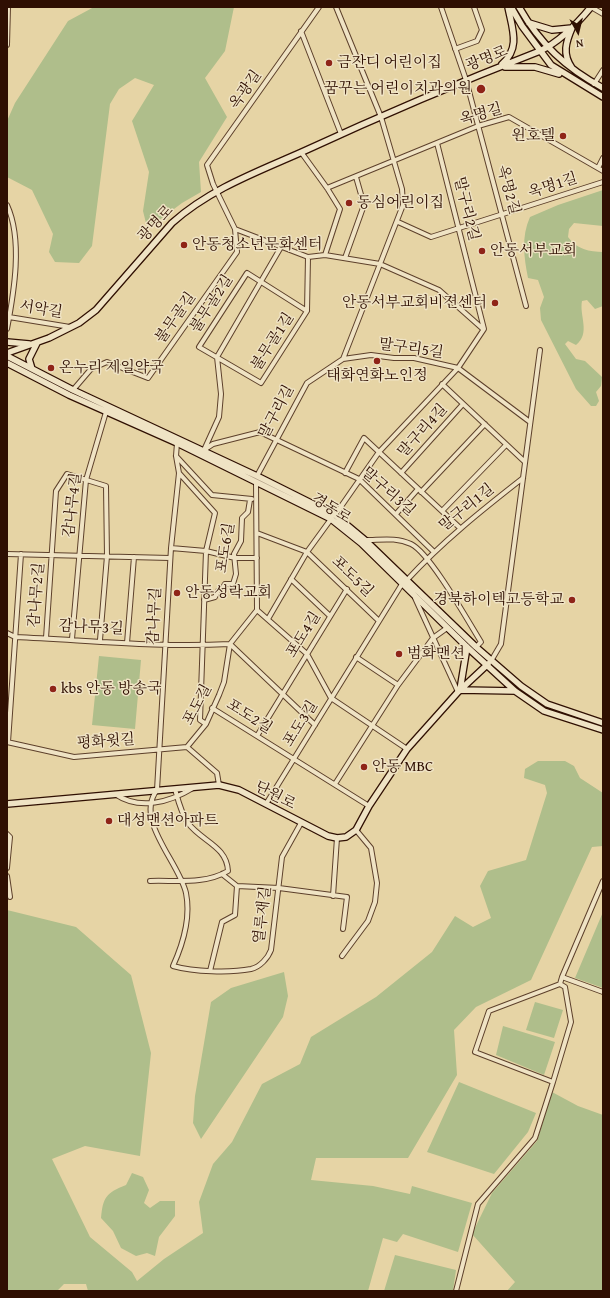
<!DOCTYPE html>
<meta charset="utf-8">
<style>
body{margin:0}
#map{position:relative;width:610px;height:1298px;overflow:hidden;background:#e6d4a5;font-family:"Gentium Book Plus",serif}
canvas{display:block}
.frame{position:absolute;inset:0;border:8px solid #2f0f02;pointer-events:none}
.north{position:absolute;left:558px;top:12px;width:40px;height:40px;-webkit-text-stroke:3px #efe3c4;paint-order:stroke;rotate:172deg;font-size:11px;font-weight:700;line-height:16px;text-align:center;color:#2f0f02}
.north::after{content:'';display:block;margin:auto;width:14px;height:18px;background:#2f0f02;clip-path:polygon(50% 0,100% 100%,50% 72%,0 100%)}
</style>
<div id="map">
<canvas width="610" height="1298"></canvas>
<div class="frame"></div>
<div class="north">N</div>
</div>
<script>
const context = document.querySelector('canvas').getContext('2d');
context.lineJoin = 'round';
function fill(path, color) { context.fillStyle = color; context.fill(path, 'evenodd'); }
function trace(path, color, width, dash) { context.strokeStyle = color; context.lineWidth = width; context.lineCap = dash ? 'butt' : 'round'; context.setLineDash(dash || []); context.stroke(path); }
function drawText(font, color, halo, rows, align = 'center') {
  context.font = font + ' "Gentium Book Plus","Noto Serif KR",serif'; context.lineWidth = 3; context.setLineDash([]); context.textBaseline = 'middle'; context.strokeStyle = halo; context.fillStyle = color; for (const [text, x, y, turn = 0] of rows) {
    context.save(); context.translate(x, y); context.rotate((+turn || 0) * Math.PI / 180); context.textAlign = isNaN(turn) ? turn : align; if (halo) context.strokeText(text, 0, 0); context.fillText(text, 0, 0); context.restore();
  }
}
const green = new Path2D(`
 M94,7H234L225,51L205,78L227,117L199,162L201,192L182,203L154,224L146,223L143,211L149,172L132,121L154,85L135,78L119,89L110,104L92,246L79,263L55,262L49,252L53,234L32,190L7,177V121L15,103L68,21Z
 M603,190V226L574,223L569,229L568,237C576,249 590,252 603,252V306L595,309L587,300L582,301C579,316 591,333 576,345L568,341L565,344L576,359L585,361L602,377L601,386L596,392L599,401L596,406H591L576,389L541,320L540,308L544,297L538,280L528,278C524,257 521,237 530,217L558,205Z
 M99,656L141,660L135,729L92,725Z
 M538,761H565L574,766L580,778L603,793V846L592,847L531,980L476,1007L454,1030L457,1075L408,1158H316L311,1180L373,1186L410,1194L412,1186L472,1203L458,1252L403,1234L397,1242L383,1238L368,1291H88L86,1284H64L57,1291H7V910L76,927L131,975L151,1053L140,1156L85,1146L52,1159L90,1237L132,1272L137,1281L164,1259L203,1233L199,1202L213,1164L232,1142L262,1084L300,1064L311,1037L376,997L432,952L455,916L473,927L491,918L480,886L488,871L526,860L547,793L545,785L524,778L525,769Z
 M603,912V988L575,978Z
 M284,972L288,996L283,1017L201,1139L193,1123L195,1096L211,1002L231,988Z
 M535,1002L563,1010L554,1038L526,1030Z
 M503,1026L555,1042L544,1075L496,1055Z
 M459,1082L536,1113L528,1132L494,1174L427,1152Z
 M552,1092L578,1106L603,1115V1291H507L515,1282L472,1234L492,1193L537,1141Z
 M132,1173L143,1177L149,1190L144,1203L150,1208L160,1201H175V1216L159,1237L155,1256L147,1253L136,1256L121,1248L113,1231L101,1218C103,1197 106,1193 126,1185Z
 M395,1255L456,1270L453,1291H384Z`);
const street = new Path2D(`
 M441,7L466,80L526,306
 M591,7L603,14
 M301,31L341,134
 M7,45L8,7
 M455,49L477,41L482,30L474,7
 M594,84L603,70
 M301,152L327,188L340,209L325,255
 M598,168L603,158
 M327,188L478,126L509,117L603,171
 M7,205C23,240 14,292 7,329
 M398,222L431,237L603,182
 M235,229L308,257L325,255L380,264L439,290L483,329
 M345,258L364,205L356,177
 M307,311L247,273L199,347L261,383L307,311L308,257
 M9,317L70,327
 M343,359L371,355L394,358H414L458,368L530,422
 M442,384L525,462
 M73,390L91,369L107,362L148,378L237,252L235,229L213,184L207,165L319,7
 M177,443L176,456L179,473L171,548L157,790C134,820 179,862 186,893C191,918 183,944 173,966C194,972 230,973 251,969C260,967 268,958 271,950L282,857L301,823
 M204,450L213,444L260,432L359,479L434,552
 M204,450L219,417L221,394L217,357L281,247
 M176,456L212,495L252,499
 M179,473L215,513L206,551L200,720L206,724
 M345,473L364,438L460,528
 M401,473L463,404
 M257,476L307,383L343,359L403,205L402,189L381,117L336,7
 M421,492L485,424
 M442,511L506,445
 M396,514L418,489
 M335,515L379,452L458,368L484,329L437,143
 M257,533L307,552L379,621
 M365,540C381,540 396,537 411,544C430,553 468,621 481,642L476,647
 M171,548L206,551L235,558H257
 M7,554L170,558
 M291,579L330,616
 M407,580C442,542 482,510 523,478
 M415,598L458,692
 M204,600L215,597L218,591L222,589L225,584H233L236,574L234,554L241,541L242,518L248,512L250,500
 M257,610L307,654L331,698L407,749
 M268,619L307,552L331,519
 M7,633L15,637C86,640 158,648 230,644L315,725
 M46,638L56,491L67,474L106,486L107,556L100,640
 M72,639L86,480L106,412
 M127,643L134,557
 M356,657L398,685
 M491,661L501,644L540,350
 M212,708L369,806
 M257,736L347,589
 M7,742L74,757L187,747L206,724L219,695L224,682L230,644L257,610L256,482
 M8,742L21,554
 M187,747L217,773L219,785
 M335,784L398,685L433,638L447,628
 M115,794C140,811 170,802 193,788
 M266,804L402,584
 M7,834L10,837L7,868
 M222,874L237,886
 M7,876L10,897
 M150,881C176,880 204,885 228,871C227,846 201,841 188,823C181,813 178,800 175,789
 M603,881L562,977L603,992
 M237,886L279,888L347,897L343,929
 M333,896L337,838
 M342,956L368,921L375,902L377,883L371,848L356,830
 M210,971L222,922L235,915L237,886
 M560,984L565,987L571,1022L553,1082L475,1052L489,1011L560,984L562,977
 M456,1291L478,1204L535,1138L553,1082`);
const secondary = new Path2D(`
 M511,7L522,26L551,65L603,97
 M519,7C540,44 566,68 603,88
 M529,23L552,30L572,28C566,42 562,54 572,68
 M502,64C521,48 512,28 508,7
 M505,67H535L559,74
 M7,342L29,344
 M7,353L49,338L79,323L96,310L172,223C210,189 257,172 302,152C380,116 460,82 540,51C561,41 577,24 591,7
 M7,356L73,390L257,476L335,515L365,540L476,647L521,686L547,704L603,723
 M7,363L69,395L177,443L331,519L361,543L467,647L515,691L544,711L603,730
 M32,369L29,359L37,343
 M467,647L460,690L515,691
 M7,804L219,785L239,790L328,836L337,838L346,837L356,830L369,806L407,749L458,692L488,664`);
const markers = [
 [329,63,4,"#8f2418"],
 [481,89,5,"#8f2418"],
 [563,136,4,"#8f2418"],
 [349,203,4,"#8f2418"],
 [184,245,4,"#8f2418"],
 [482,251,4,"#8f2418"],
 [495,303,4,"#8f2418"],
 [377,361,4,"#8f2418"],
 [51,368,4,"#8f2418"],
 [177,593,4,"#8f2418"],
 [572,600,4,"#8f2418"],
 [399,654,4,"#8f2418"],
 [53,689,4,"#8f2418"],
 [364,767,4,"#8f2418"],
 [109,821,4,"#8f2418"]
];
const streetNames = [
 ["광명로",487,59,-22],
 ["옥광길",246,90,-55],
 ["옥명길",481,115,-16],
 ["옥명1길",553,186,-18],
 ["옥명2길",508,190,75],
 ["말구리2길",466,209,76],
 ["광명로",156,224,-47],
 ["불무골2길",212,304,-57],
 ["서악길",41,310,9],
 ["불무골길",176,318,-55],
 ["불무골1길",273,342,-57],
 ["말구리5길",411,349,8],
 ["말구리길",277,412,-62],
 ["말구리4길",423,431,-48],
 ["말구리3길",388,492,41],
 ["감나무4길",73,505,-83],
 ["말구리1길",467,508,-39],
 ["경동로",331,509,32],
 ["포도6길",226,548,-81],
 ["포도5길",352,577,44],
 ["감나무2길",37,595,-85],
 ["감나무길",155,616,-87],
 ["감나무3길",91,628,3],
 ["포도4길",304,635,-58],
 ["포도길",198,705,-62],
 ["포도2길",249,717,32],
 ["포도3길",301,724,-58],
 ["평화윗길",106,742,-4],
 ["단원로",275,796,27],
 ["열루재길",263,915,-83]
];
const poiNames = [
 ["금잔디 어린이집",337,63],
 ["꿈꾸는 어린이치과의원",472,89,"right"],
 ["윈호텔",555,136,"right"],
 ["동심어린이집",357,203],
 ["안동청소년문화센터",192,245],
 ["안동서부교회",490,251],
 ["안동서부교회비젼센터",487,303,"right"],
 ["온누리 제일약국",59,368],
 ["태화연화노인정",377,376,"center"],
 ["안동성락교회",185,593],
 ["경북하이텍고등학교",564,600,"right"],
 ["범화맨션",407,654],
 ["kbs 안동 방송국",61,689],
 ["안동 MBC",372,767],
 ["대성맨션아파트",117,821]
];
fill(green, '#afbe8b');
trace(street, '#5d402b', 6);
trace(secondary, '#2f0f02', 8);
trace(street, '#efe3c4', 4);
trace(secondary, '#efe3c4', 5.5);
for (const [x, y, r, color] of markers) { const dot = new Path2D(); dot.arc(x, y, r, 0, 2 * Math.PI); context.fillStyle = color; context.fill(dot); trace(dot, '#efe3c4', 1.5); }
drawText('15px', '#2f0f02', '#efe3c4', streetNames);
drawText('15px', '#2f0f02', '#efe3c4', poiNames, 'left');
</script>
